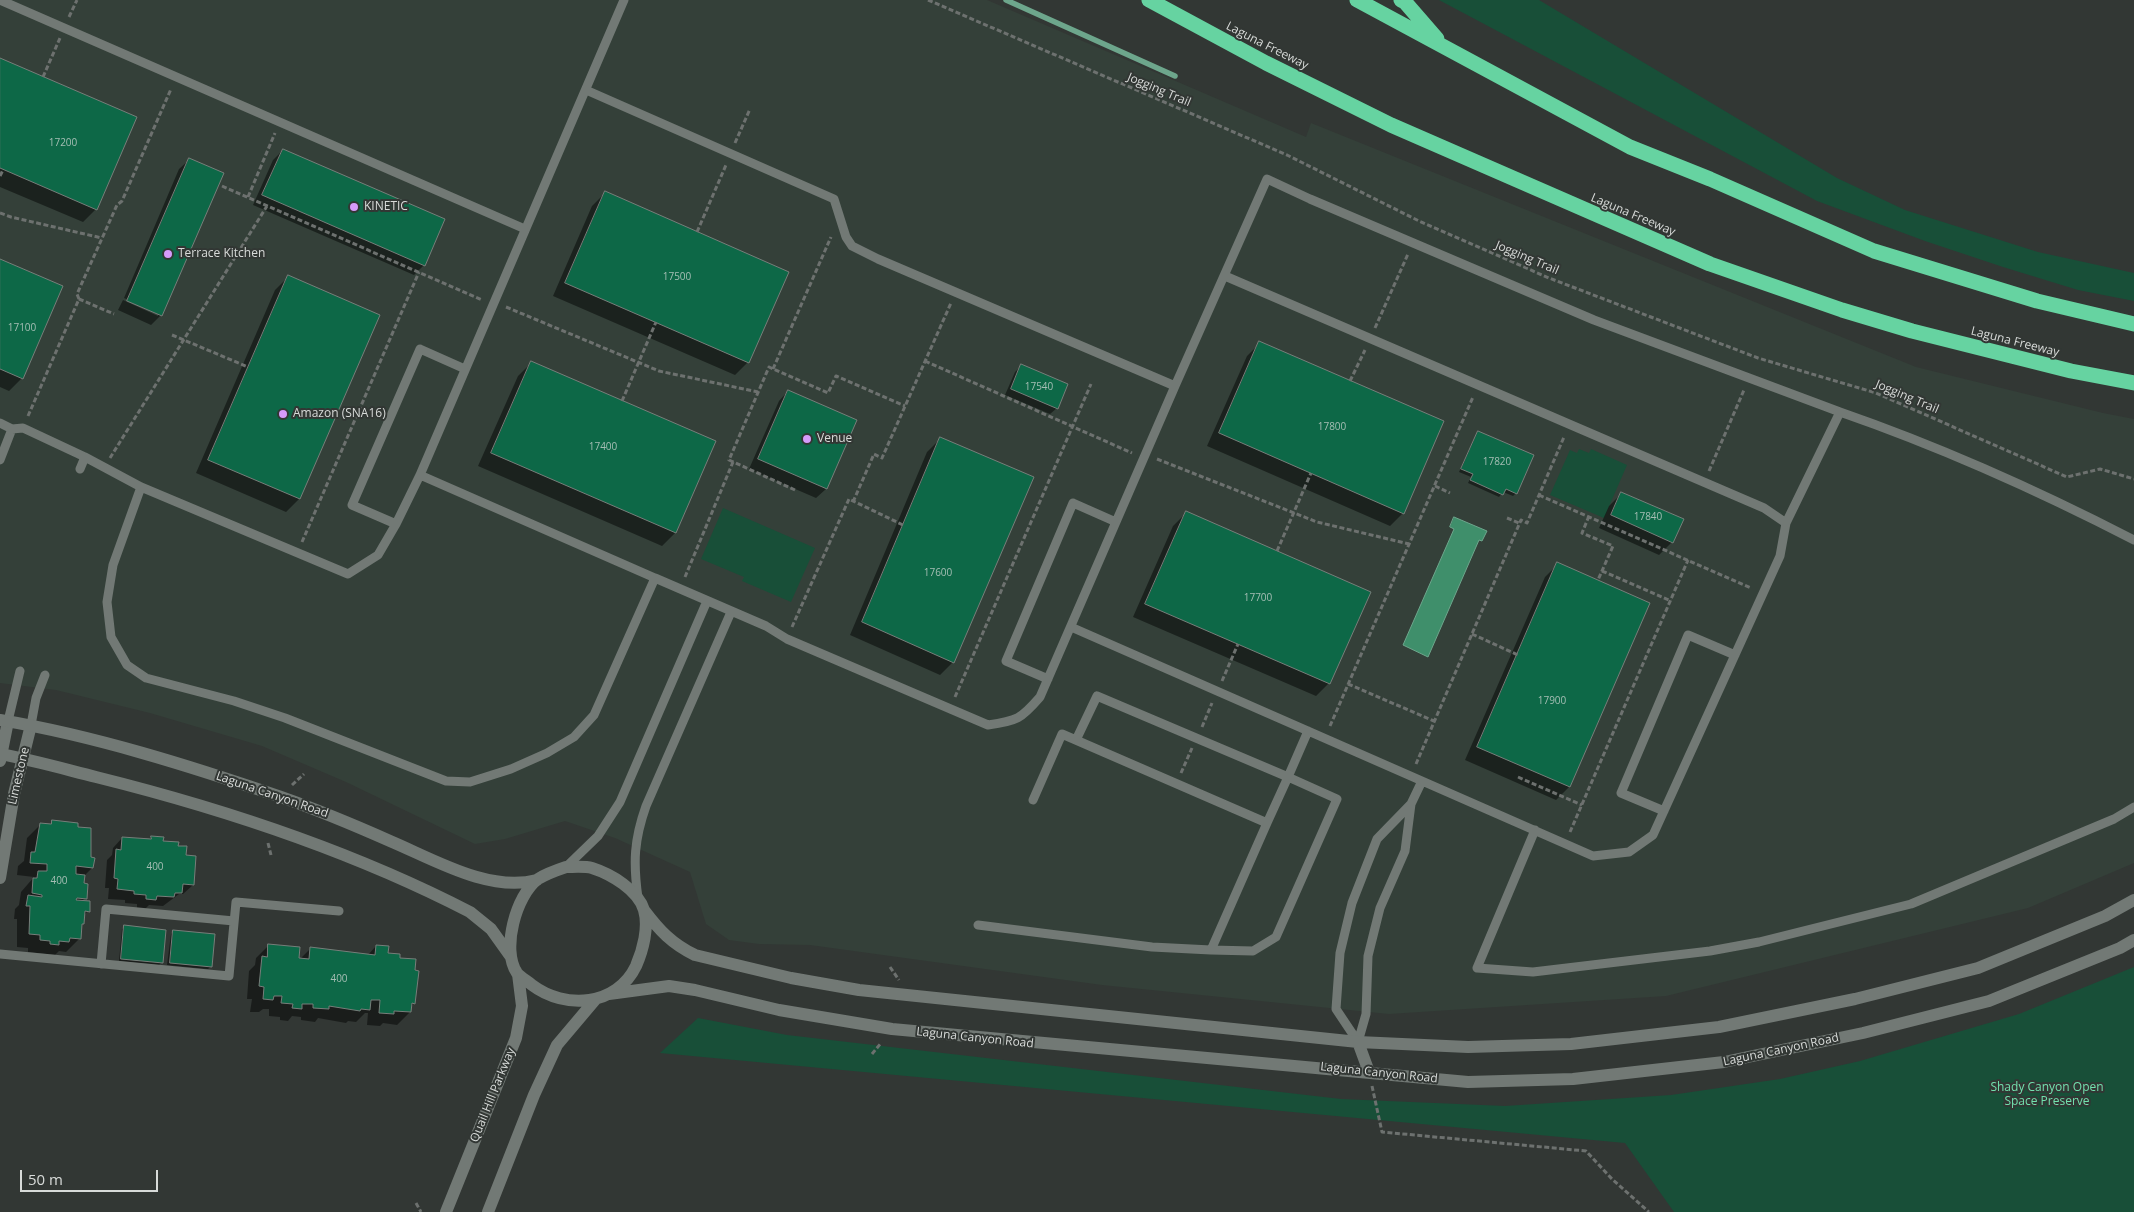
<!DOCTYPE html>
<style>
body{margin:0}
#map{position:relative;width:2134px;height:1212px;overflow:hidden;background:#323734;font-family:"Open Sans",sans-serif}
canvas{display:block}
.scale{position:absolute;left:20px;top:1170px;width:138px;height:22px;box-sizing:border-box;border:2px solid #d8dbd9;border-top:0;padding-left:6px;font-size:15px;line-height:18px;white-space:nowrap;color:#d8dbd9;-webkit-text-stroke:4px #323734;paint-order:stroke}
</style>
<div id="map">
<canvas width="2134" height="1212"></canvas>
<div class="scale">50 m</div>
</div>
<script>
const context = document.querySelector('canvas').getContext('2d');
context.lineJoin = 'round';
function fill(path, color) { context.fillStyle = color; context.fill(path, 'evenodd'); }
function trace(path, color, width, dash) { context.strokeStyle = color; context.lineWidth = width; context.lineCap = dash ? 'butt' : 'round'; context.setLineDash(dash || []); context.stroke(path); }
function drawText(font, color, halo, rows, align = 'center') {
  context.font = font + ' "Open Sans",sans-serif'; context.lineWidth = 4; context.setLineDash([]); context.textBaseline = 'middle'; context.strokeStyle = halo; context.fillStyle = color; for (const [text, x, y, turn = 0] of rows) {
    context.save(); context.translate(x, y); context.rotate((+turn || 0) * Math.PI / 180); context.textAlign = isNaN(turn) ? turn : align; if (halo) context.strokeText(text, 0, 0); context.fillText(text, 0, 0); context.restore();
  }
}
const built = new Path2D(`
 M0,0H987L1306,137L1311,123L1916,367L2103,413L2134,419V863L2028,908L1666,996L1389,1014L1102,985L810,945L759,944L729,940L706,924L690,872L615,838L565,821L505,839L475,844L346,782L262,746L150,713L56,690L0,683Z`);
const green = new Path2D(`
 M1439,0H1539L1837,178L1905,210L2038,252L2134,273V301L2078,290L2003,267L1925,241L1817,201Z
 M1579,449L1589,453L1591,449L1627,465L1604,518L1550,495L1570,450L1577,453Z
 M723,508L815,548L791,602L742,581L744,577L701,559Z
 M2134,967V1212H1674L1625,1143L660,1053L698,1018L787,1035L1341,1099L1505,1106L1671,1095L1780,1079L1860,1061L2019,1014Z`);
const water = new Path2D(`
 M1454,517L1487,531L1482,541L1479,540L1428,657L1403,645L1454,529L1450,527Z`);
const shadow = new Path2D(`
 M0,60L96,209L83,222L0,187Z
 M283,150L424,265L414,275L253,205L273,160Z
 M189,160L161,315L151,325L118,310L123,300L158,316V313L124,298L179,169Z
 M605,193L748,362L735,375L553,296L592,206Z
 M0,260L22,378L9,391L0,387Z
 M288,277L378,316L299,499L286,512L196,473L275,290Z
 M1260,343L1403,513L1390,526L1207,446L1247,356Z
 M531,363L714,442L675,533L662,546L478,466L518,376Z
 M1021,366L1057,408L1050,414L1005,395L1015,372Z
 M788,391L855,420L826,489L816,498L749,469L779,401Z
 M1478,432L1516,493L1513,496L1503,492L1499,497L1468,483L1471,477L1459,472Z
 M940,439L953,662L940,675L850,635L927,452Z
 M1622,493L1672,542L1659,555L1599,528L1609,506Z
 M1186,513L1329,683L1316,696L1133,617L1173,526Z
 M1558,564L1648,603L1569,787L1556,800L1465,760L1545,577Z
 M52,822L77,828L92,868L83,877L85,898L82,901L88,911L83,916L79,939L66,952L59,951L55,955L28,952V948L17,947V919H14L15,909L19,905L21,892L34,877L17,875L18,866L24,861L27,838L40,825H49Z
 M151,837L177,847L185,856L193,885L183,894H179L163,906L149,905L145,909H137V904L125,903V900L108,899L109,888H105L107,860L112,855L113,848L122,838L148,840Z
 M125,927L162,962L159,965L119,961L122,929Z
 M174,931L210,967L208,969L167,965L171,934Z
 M269,945L298,961L310,949L367,956L376,946L387,954L414,1003L411,1007L410,1012L397,1025L383,1023L380,1026L367,1025L368,1013H365L356,1022L348,1021L346,1023L318,1018L315,1022L301,1020V1017L292,1016L288,1021L280,1020V1017L269,1016V1009H263L259,1012H250L252,999H247L249,971L255,965L256,958Z`);
const stream = new Path2D(`
 M1006,0L1175,76`);
const building = new Path2D(`
 M0,58L137,117L97,210L0,168Z
 M283,149L445,219L425,266L262,195Z
 M189,158L224,173L162,316L127,301Z
 M605,191L789,272L749,363L565,283Z
 M0,259L63,286L23,379L0,369Z
 M288,275L380,315L300,499L208,460Z
 M1259,341L1444,421L1404,514L1219,433Z
 M531,361L716,441L676,533L491,453Z
 M1021,364L1068,384L1058,409L1011,389Z
 M788,390L857,420L827,489L758,459Z
 M1478,431L1534,455L1517,494L1506,489L1503,495L1470,480L1473,474L1461,469Z
 M940,437L1034,477L954,663L862,622Z
 M1621,492L1684,519L1673,543L1611,515Z
 M1186,511L1371,592L1330,684L1145,604Z
 M1557,562L1650,603L1570,787L1477,747Z
 M52,820L78,823V827L91,828V857L95,858L93,868L76,866V874L85,875L84,883L88,884L87,899L77,898L76,900L90,901V912L85,911L84,924H82L81,939L70,938L69,942L59,941V945L50,944V941L40,940V935L29,934L30,906H26L28,895L42,897V895L32,893L33,878H37L38,871H47V864L30,863L31,852H35L40,823L51,824Z
 M151,836L164,837L163,841L179,842L178,846H187L186,855L196,856L194,885L183,884L182,893H175L174,897L157,896L156,900L146,899V895L134,894V891L117,889L118,879L114,878L116,849L121,850L122,837L151,839Z
 M124,925L166,930L163,963L121,959Z
 M173,930L215,934L212,967L170,963Z
 M268,944L300,947L299,958L309,959L310,947L375,955L376,945L389,946L388,953L400,954V958L416,959L415,970L419,971L415,1004L412,1003L411,1012L394,1011V1014L379,1013L380,1000H371L370,1010L361,1009L360,1011L329,1006V1009L313,1008V1004H302V1009L292,1008L293,1004L281,1003L282,996H274L273,1000L263,999L264,987L259,986L262,956L267,957Z`);
const path = new Path2D(`
 M928,0L1287,155L1419,221L1549,278L1758,358L1876,393L2067,477L2100,469L2134,479
 M69,17L77,0
 M43,77L60,38
 M735,143L750,109
 M0,176L3,170
 M222,186L482,300
 M248,197L275,133
 M0,213L11,217L102,238
 M697,232L726,165
 M79,299L77,294L117,205L122,201L171,89
 M506,307L659,371L758,392
 M1375,328L1408,254
 M172,335L248,367
 M925,361L1132,453
 M773,369L831,237
 M1350,381L1365,350
 M622,401L656,322
 M28,416L79,299L114,314
 M110,458L267,206
 M1157,459L1317,522L1409,544
 M1709,471L1744,390
 M1435,486L1450,493
 M795,490L729,460L769,367L828,393L836,376L905,406
 M1539,495L1751,588
 M853,502L874,454L882,458L951,303
 M1589,516L1582,533L1613,546L1598,580
 M1507,518L1519,523
 M302,542L419,272
 M1277,551L1311,473
 M1602,571L1671,601
 M685,577L733,462
 M792,627L849,499L903,525
 M1472,634L1518,655
 M1222,681L1238,644
 M1348,684L1434,721
 M955,697L1091,384
 M1330,726L1473,397
 M1202,727L1212,703
 M1416,764L1521,520L1527,523L1564,437
 M1181,773L1192,748
 M1518,777L1582,805
 M292,785L304,774
 M1570,832L1688,560
 M268,843L271,855
 M890,967L899,980
 M872,1054L881,1043
 M1372,1086L1382,1132L1586,1151L1612,1179L1649,1212
 M416,1203L421,1212`);
const lane = new Path2D(`
 M0,0L525,229
 M586,90L834,199L846,237L852,246L878,259L1175,386L1040,697C1021,719 1017,721 988,725L787,639L766,626L655,578
 M1175,386L1267,179L1310,199L1594,320L1840,412
 M0,423L12,429
 M0,460L12,429L23,428L85,457L141,487L348,574L378,555L396,524L420,475L624,0
 M80,469L85,457
 M141,487L113,565L107,602L111,637L127,665L146,678L234,701L285,718L446,781L470,782L511,769L547,753L574,737L594,715L655,578L420,475
 M1786,523L1840,412C1941,447 2039,491 2134,540
 M396,524L352,505L420,349L465,369
 M1071,627L1593,856L1629,852L1653,835L1780,556L1786,523L1764,508L1225,276
 M1048,679L1006,661L1073,503L1116,522
 M8,721L20,671
 M31,725L36,698L45,675
 M1076,740L1097,696L1288,777L1308,731
 M1033,800L1062,734L1267,823L1211,950L1253,951L1276,937L1337,799L1288,777L1267,823
 M1411,804L1405,851L1380,908L1368,956L1366,1014L1358,1042L1336,1009L1340,953L1352,903L1377,839Z
 M1411,804L1422,781
 M1664,811L1621,793L1688,635L1735,655
 M1535,830L1477,968L1533,972L1710,951L1759,942L1911,904L2114,819L2134,807
 M566,867L598,836L620,802L707,601
 M638,898C633,862 634,840 646,806L731,612
 M978,925L1152,947L1211,950
 M0,954L229,976L236,902L339,911
 M101,964L106,909L234,921`);
const street = new Path2D(`
 M0,761L8,721
 M0,878L14,794L31,725`);
const secondary = new Path2D(`
 M0,720C95,736 190,766 281,797C318,810 354,825 390,841C433,859 489,893 537,880
 M0,754C32,760 64,769 96,777C225,809 352,851 470,912L491,929L511,957
 M566,867C574,867 585,866 592,868C611,874 638,890 644,910C649,927 643,950 636,966C617,1006 565,1010 532,985C528,981 521,978 517,973C501,950 516,895 538,879C546,874 557,870 566,867Z
 M644,910C659,930 672,944 695,955L791,978L859,990L1358,1042L1468,1047L1571,1044L1719,1027L1855,999L1978,968L2105,916L2134,900
 M609,994L669,986L695,990L779,1010L892,1029L1468,1082L1573,1079L1724,1062L1863,1033L1989,1001L2120,948L2134,940
 M1358,1042L1369,1072
 M446,1212L516,1038L522,1006L518,974
 M488,1212L534,1095L557,1045L595,1000`);
const highway = new Path2D(`
 M1149,0L1266,63L1391,125L1710,264L1842,310L1912,331L2071,371L2134,383
 M1357,0L1630,147L1710,179L1874,251L2037,301L2134,324
 M1401,0L1405,2L1437,39`);
const markers = [
 [354,207,5,"#d69bfa"],
 [168,254,5,"#d69bfa"],
 [283,414,5,"#d69bfa"],
 [807,439,5,"#d69bfa"]
];
const numberNames = [
 ["17200",63,143],
 ["17500",677,277],
 ["17100",22,328],
 ["17540",1039,387],
 ["17800",1332,427],
 ["17400",603,447],
 ["17820",1497,462],
 ["17840",1648,517],
 ["17600",938,573],
 ["17700",1258,598],
 ["17900",1552,701],
 ["400",155,867],
 ["400",59,881],
 ["400",339,979]
];
const streetNames = [
 ["Laguna Freeway",1267,46,27],
 ["Jogging Trail",1159,90,23],
 ["Laguna Freeway",1633,215,23],
 ["Jogging Trail",1527,258,23],
 ["Laguna Freeway",2015,342,14],
 ["Jogging Trail",1907,397,23],
 ["Limestone",19,776,-77],
 ["Laguna Canyon Road",272,795,19],
 ["Laguna Canyon Road",975,1038,6],
 ["Laguna Canyon Road",1781,1050,-12],
 ["Laguna Canyon Road",1379,1073,6],
 ["Quail Hill Parkway",493,1095,-68]
];
const poiNames = [
 ["KINETIC",364,207],
 ["Terrace Kitchen",178,254],
 ["Amazon (SNA16)",293,414],
 ["Venue",817,439]
];
const parkNames = [
 ["Shady Canyon Open",2047,1088],
 ["Space Preserve",2047,1102]
];
fill(built, '#344039');
fill(green, '#184f38');
fill(water, '#3f8f6b');
trace(water, '#6da68c', 1);
fill(shadow, '#0007');
trace(stream, '#6da68c', 5.5);
fill(building, '#0d6847');
trace(building, '#777e7a', 1);
trace(path, '#6d716f', 3, [5, 2.5]);
trace(lane, '#727975', 9);
trace(street, '#727975', 12);
trace(secondary, '#727975', 12);
trace(highway, '#66d3a1', 15);
for (const [x, y, r, color] of markers) { const dot = new Path2D(); dot.arc(x, y, r, 0, 2 * Math.PI); context.fillStyle = color; context.fill(dot); trace(dot, '#323734', 2); }
drawText('10px', '#a5beb4', null, numberNames);
drawText('12px', '#d8dbd9', '#323734', streetNames);
drawText('12px', '#d8dbd9', '#323734', poiNames, 'left');
drawText('12px', '#72e1ae', '#323734', parkNames);
</script>
